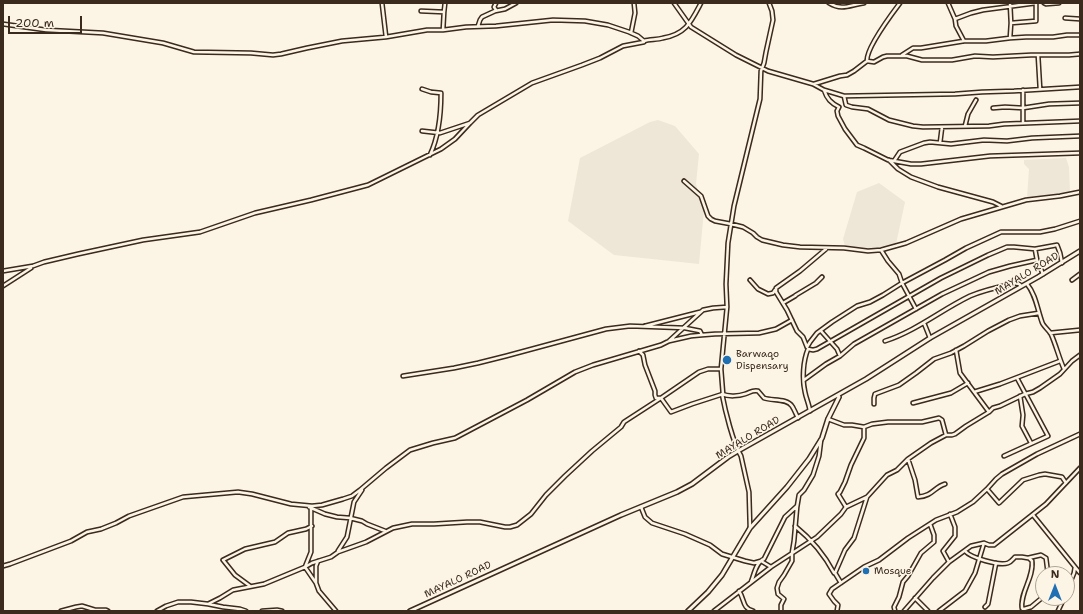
<!DOCTYPE html>
<style>
body{margin:0}
#map{position:relative;width:1083px;height:614px;overflow:hidden;background:#fcf5e5;font-family:"Shantell Sans",sans-serif}
canvas{display:block}
.frame{position:absolute;inset:0;border:4px solid #3b2a1e;pointer-events:none}
.north{position:absolute;left:1035px;top:566px;width:40px;height:40px;box-sizing:border-box;background:#fcf5e5;border:1px solid #afa495;border-radius:50%;rotate:0deg;font-size:11px;font-weight:700;line-height:16px;text-align:center;color:#3b2a1e}
.north::after{content:'';display:block;margin:auto;width:14px;height:18px;background:#1f6fb2;clip-path:polygon(50% 0,100% 100%,50% 72%,0 100%)}
.scale{position:absolute;left:8px;top:16px;width:74px;height:18px;box-sizing:border-box;border:2px solid #3b2a1e;border-top:0;padding-left:5px;font-size:12px;line-height:14px;white-space:nowrap;color:#3b2a1e;-webkit-text-stroke:3px #fcf5e5;paint-order:stroke}
</style>
<div id="map">
<canvas width="1083" height="614"></canvas>
<div class="frame"></div>
<div class="north">N</div>
<div class="scale">200 m</div>
</div>
<script>
const context = document.querySelector('canvas').getContext('2d');
context.lineJoin = 'round';
function fill(path, color) { context.fillStyle = color; context.fill(path, 'evenodd'); }
function trace(path, color, width, dash) { context.strokeStyle = color; context.lineWidth = width; context.lineCap = dash ? 'butt' : 'round'; context.setLineDash(dash || []); context.stroke(path); }
function drawText(font, color, halo, rows, align = 'center') {
  context.font = font + ' "Shantell Sans",sans-serif'; context.lineWidth = 3; context.setLineDash([]); context.textBaseline = 'middle'; context.strokeStyle = halo; context.fillStyle = color; for (const [text, x, y, turn = 0] of rows) {
    context.save(); context.translate(x, y); context.rotate((+turn || 0) * Math.PI / 180); context.textAlign = isNaN(turn) ? turn : align; if (halo) context.strokeText(text, 0, 0); context.fillText(text, 0, 0); context.restore();
  }
}
const built = new Path2D(`
 M658,120L675,126L699,154L696,184L704,210L699,264L614,255L568,221L580,158L650,122Z
 M1066,158L1069,167L1070,193L1061,196L1027,198L1029,169L1024,164V160Z
 M879,183L905,202L896,244L873,251L845,246L843,239L857,192Z`);
const minor = new Path2D(`
 M382,3L386,37
 M674,3L691,27L736,55L768,71L813,84L824,90L844,96L955,94L982,92L1014,91L1080,87
 M829,3C842,11 850,5 864,3
 M948,3L955,19L956,26L964,41
 M1044,3L1046,4L1059,3
 M496,10L494,7L496,3
 M421,11L444,12
 M1065,18L1080,19
 M955,19L971,13L983,10L1036,3
 M1011,23L1036,21V3
 M3,24L46,30L103,33L163,43L194,52L251,53L273,55L281,54L307,48L342,41L386,37L427,30H443L466,27L496,26L553,20L585,21L608,25L629,32L638,36L644,41C650,39 657,40 663,38C686,34 691,22 701,3
 M478,26L480,20L482,17L495,11L505,9L516,3
 M443,30L444,12L445,3
 M631,33L635,13L634,3
 M1010,38L1011,23L1010,3
 M902,55L913,48H921L964,41H986L1010,38L1026,37H1053L1067,35H1080
 M1038,55L1040,89
 M867,61C866,48 891,15 900,3
 M814,84L840,76L847,75L854,71L867,61L874,62L883,57L887,56H907L922,60H952L975,56L993,57L1031,55H1069L1080,54
 M422,89L431,92L441,93C441,114 439,136 430,155
 M824,90C827,99 831,103 839,107L837,111L838,116L845,129L857,145L864,148L888,160L894,161L911,164H921L990,156L1080,153
 M844,96L846,105L852,107L868,109L889,120L913,126L923,127L989,126L1004,124L1080,121
 M993,108L1005,107L1023,108L1049,104L1080,103
 M1023,123V90
 M965,126L968,114L976,100
 M422,131L440,133L470,123
 M940,143L942,127
 M889,160L898,169L911,177L938,187L993,202L1001,206
 M894,161L900,152L924,143L930,142L951,144L984,140L1007,141L1032,138L1080,136
 M684,181L701,196L708,216L711,219L715,221L731,224L743,227L753,233L757,237L762,240L783,245L800,247L844,248L868,251L881,250L906,243L961,219L1026,200L1060,196L1080,192
 M1035,249L1037,260L1043,274
 M881,250L888,261L899,274L902,283L916,309
 M3,271L33,266L44,262L78,254L143,240L200,232L255,213L311,200L368,185L441,149L455,139L470,123L478,115L532,83L582,65L600,58L623,46L644,42
 M750,280L758,289L768,294L773,293L775,290
 M1072,280L1080,274
 M1027,284C1036,295 1037,308 1042,322C1043,326 1048,329 1051,334C1056,345 1059,358 1064,369
 M3,286L31,268
 M783,303L795,296L796,295L816,283L822,277
 M924,323L930,338
 M645,326L700,312
 M821,331L837,349L840,356
 M1050,333L1080,330
 M669,341L691,336L702,335
 M885,341C916,331 941,310 970,296C984,290 998,287 1012,284C1015,283 1019,283 1021,286
 M807,347L810,342L817,333L832,322L857,306L870,302L883,295L902,283L945,260L966,248L1001,232H1040L1055,229L1080,221
 M807,347L803,337L797,331L787,310L776,292V288L800,271L826,249
 M808,349L813,350L817,349L941,278L988,255L1007,247H1014L1035,249L1057,245L1060,253L1062,263
 M808,349C803,361 802,379 805,392C806,398 809,404 810,411
 M956,350L960,373L989,412
 M639,351L643,355L645,365L655,391V395L656,398H661L671,412L692,404L723,394L721,369L727,307L726,284L728,243L734,206L760,99L761,71L764,63L766,52L773,20L772,11L769,3
 M403,376L454,368L478,363L506,356L606,329L630,326L685,328L700,331L702,335L715,334L759,333L776,329L792,320
 M804,380L826,364L840,356L854,344L942,294L989,272L1010,266L1037,260
 M974,392L1000,384L1060,361
 M1020,396L1023,415L1022,426L1031,443
 M913,403L951,393L968,383
 M874,404V398L875,394L899,385L916,373L934,359L951,353L964,346L988,331L1009,320L1020,316L1039,313
 M828,419L844,425H852L864,427L872,424L888,422H922L939,418L942,420L946,435
 M1004,456L1048,436L1017,378
 M908,459L915,480L918,497C933,496 934,487 945,484
 M987,489L999,503L1023,480L1039,475L1045,474L1062,477L1066,483
 M309,507L325,514L337,517L350,518L362,521L367,524L385,531
 M641,507L645,517L652,523L685,534L710,545L722,554L745,561L754,563L761,561L771,567
 M846,507L838,494L840,492L845,482L851,465L864,438V427
 M311,508V552L305,567L316,583
 M1033,515L1075,567L1074,573L1067,590
 M795,526C811,539 824,554 834,573
 M750,527L749,492L741,456C733,443 725,410 722,394C729,397 739,396 745,394C751,392 752,390 758,391L764,398C772,401 787,398 792,406C794,409 796,414 798,418
 M338,551L347,537L354,502L362,490
 M965,551C971,558 999,566 1008,563C1011,562 1013,559 1015,557H1022L1028,558L1041,555L1046,558L1048,574
 M318,561L316,566V583L319,591L336,611
 M949,562L943,551L955,536V527L950,514
 M3,566L10,564L71,541L87,532L101,529L116,523L129,516L183,497L238,492L252,494L291,504L312,506L322,505L343,499L352,496L360,490L386,468L410,450L433,443L455,438L527,400L575,372L593,365L661,345L669,341L703,310L713,308L727,307
 M1075,567L1080,573
 M751,582C754,575 756,562 764,559L785,517L797,506
 M841,583L835,573L845,550L854,538L867,497
 M250,586L235,575L223,560L245,549L275,542L288,533L306,529L312,526
 M739,591C745,600 742,608 753,611
 M915,598L928,611
 M208,604L223,607L240,609L246,611
 M985,607L988,604L996,563
 M1024,609L1022,608C1020,592 1034,578 1032,561L1029,558
 M61,611L76,607L82,606L95,610H106L108,611
 M157,611L166,606L178,602H191L208,604L220,598L233,590L264,584L305,567L312,563L331,557L338,552L366,542L393,528L412,524H434L467,522H480L505,527H510L517,525L531,514L546,495L565,476L592,451L621,427L624,422L661,398L699,372L708,369H721
 M262,611L277,610L282,611
 M714,611L771,567L817,537L841,514L846,507L867,497L887,475L897,470L908,459L931,443L946,435H952L955,434L966,426L989,412L993,408L1000,406L1025,394L1033,392L1040,388L1060,374L1072,361L1080,355
 M781,611V605L784,599L778,594L777,588L779,582L784,575L792,561V553L794,541L797,507L799,495L804,490L813,475L819,456L821,440
 M837,611L838,605L834,601L829,594L832,589L864,567L879,560L908,538L936,520L957,512L973,502L987,489L996,479L1002,474L1037,454L1080,434
 M895,611L894,607L899,597L903,582L908,576L921,553L934,542V535L930,524
 M904,611L933,578L949,562L971,546L984,543L989,545H994L1046,504L1080,468
 M939,611L965,591L975,573L984,543
 M1022,611L1024,609L1031,607L1043,597
 M1058,611L1064,598`);
const tertiary = new Path2D(`
 M410,611L621,515L677,492L692,484L728,457L738,451L866,379L930,338L1038,277L1080,251
 M688,611L708,592L722,575L750,528L787,487L809,459L822,438L828,419L839,397L838,395`);
const markers = [
 [727,360,5,"#1f6fb2"],
 [866,571,4,"#1f6fb2"]
];
const streetNames = [
 ["MAYALO ROAD",1027,274,-31],
 ["MAYALO ROAD",748,438,-31],
 ["MAYALO ROAD",458,580,-25]
];
const poiNames = [
 ["Barwaqo",736,354],
 ["Dispensary",736,366],
 ["Mosque",874,571]
];
fill(built, '#eee6d6');
trace(minor, '#3b2a1e', 5.5);
trace(tertiary, '#3b2a1e', 6);
trace(minor, '#fcf5e5', 2.5);
trace(tertiary, '#fcf5e5', 3);
for (const [x, y, r, color] of markers) { const dot = new Path2D(); dot.arc(x, y, r, 0, 2 * Math.PI); context.fillStyle = color; context.fill(dot); trace(dot, '#fcf5e5', 1.5); }
drawText('10px', '#3b2a1e', '#fcf5e5', streetNames);
drawText('10px', '#3b2a1e', '#fcf5e5', poiNames, 'left');
</script>
